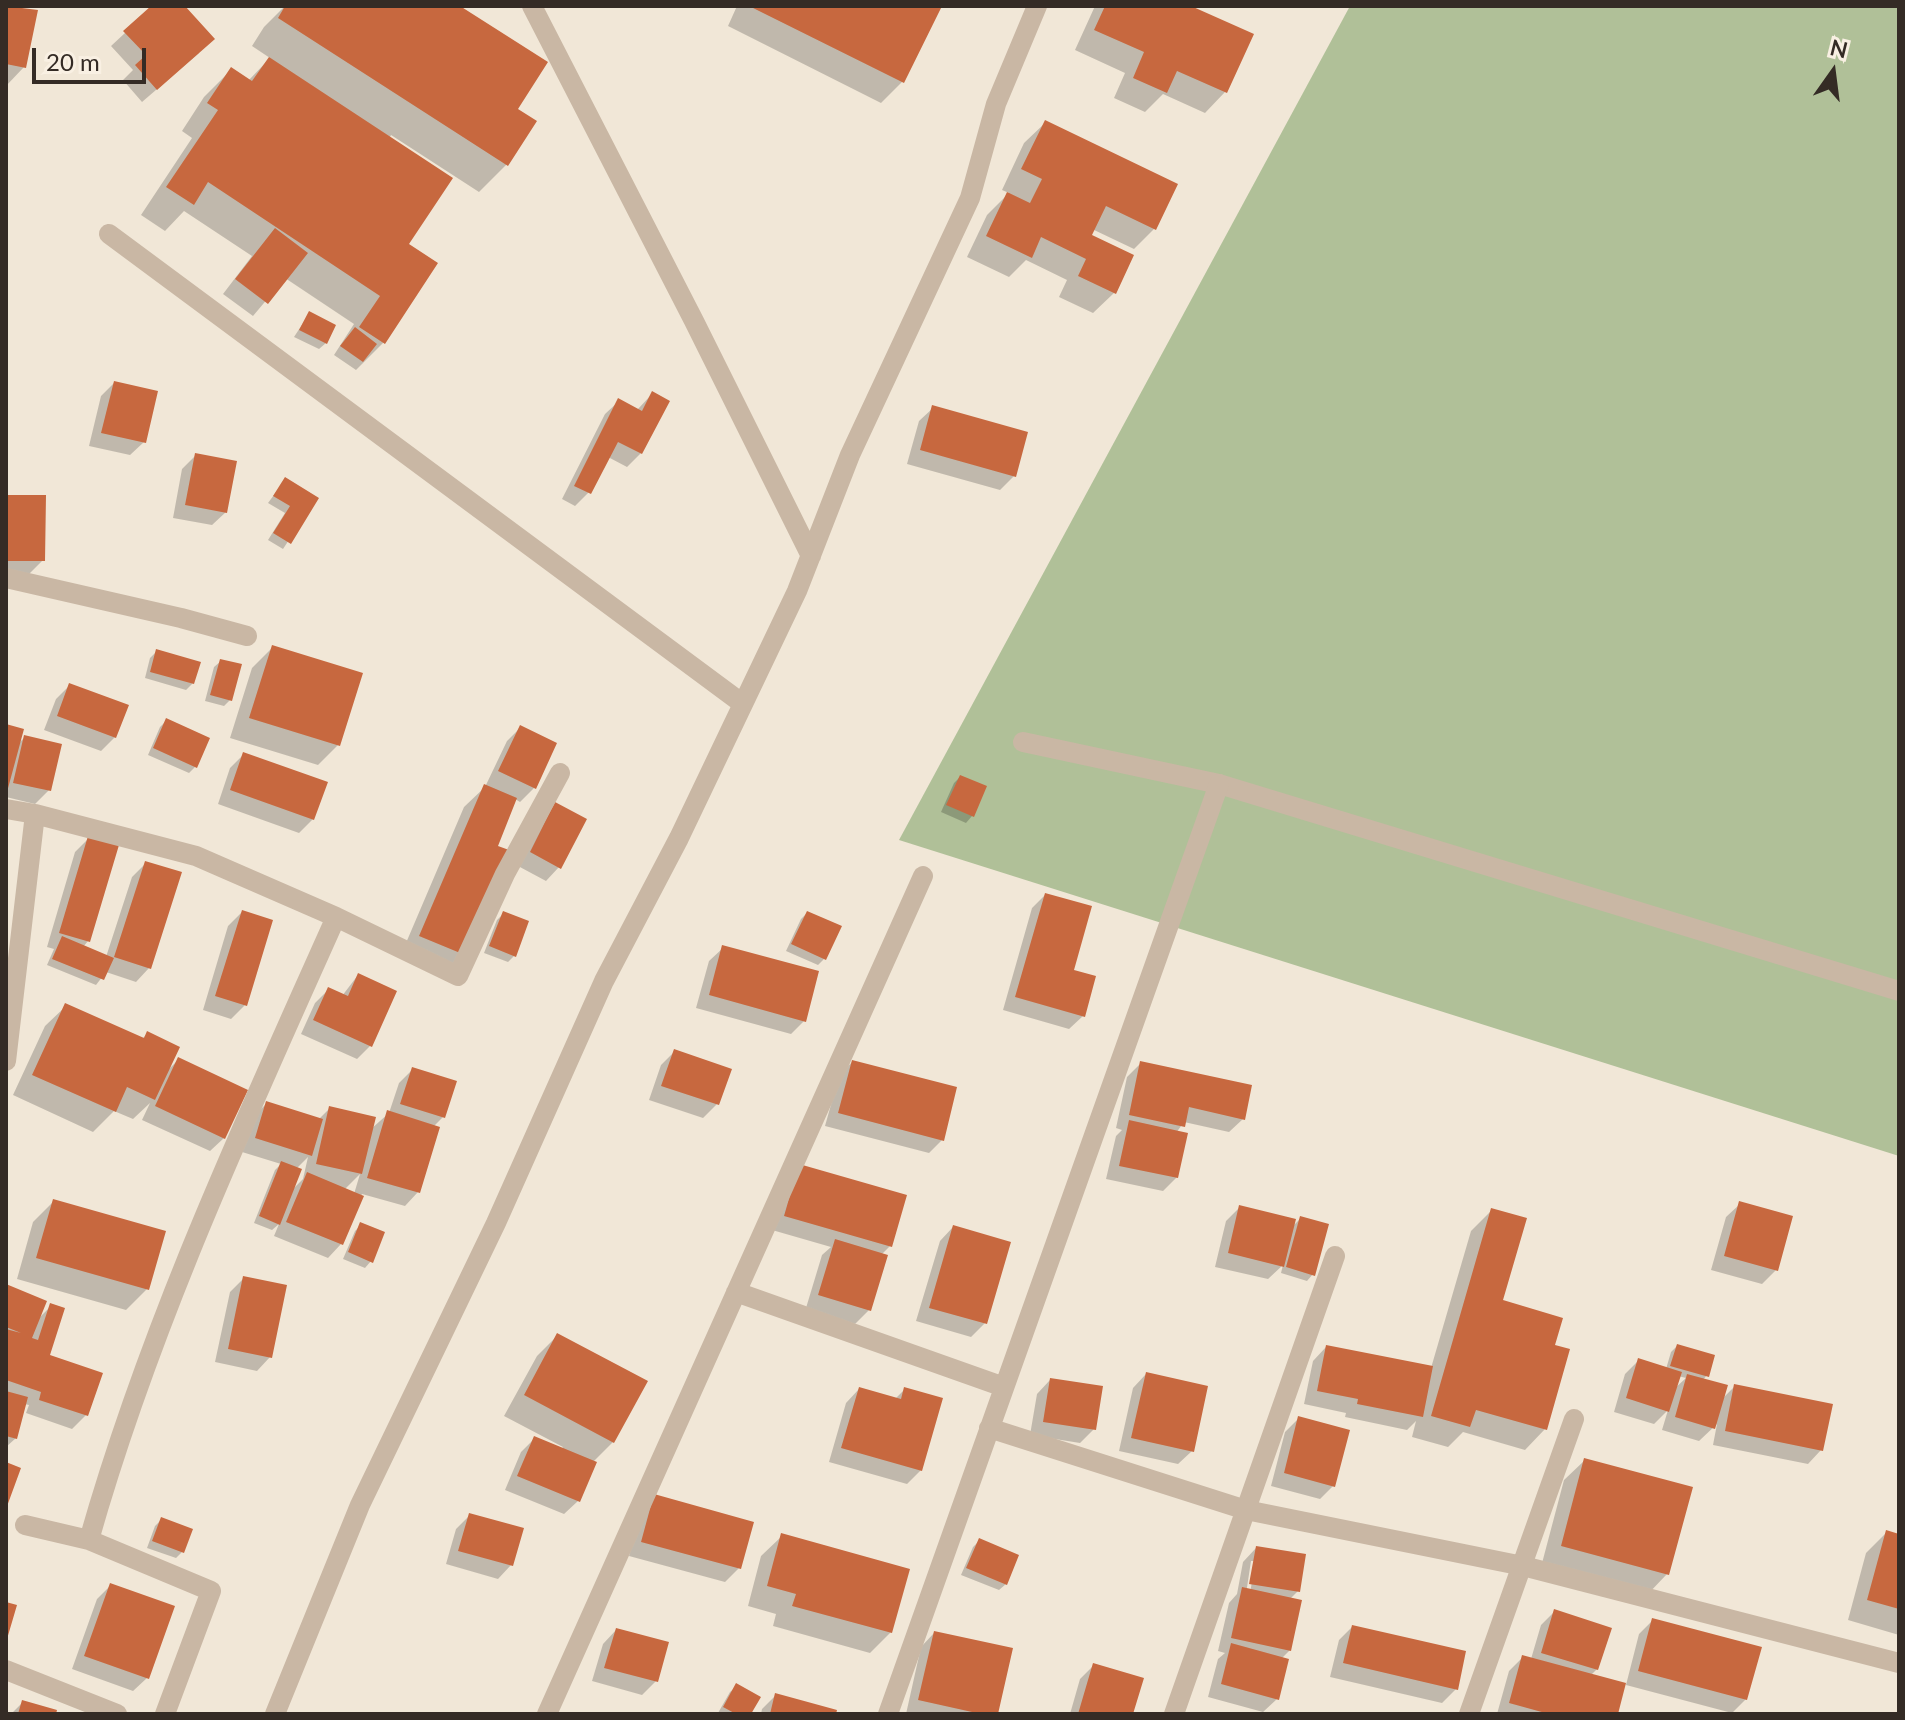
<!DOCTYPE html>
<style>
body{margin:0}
#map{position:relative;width:1905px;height:1720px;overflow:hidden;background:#f1e7d7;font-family:Lato,sans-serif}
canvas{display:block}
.frame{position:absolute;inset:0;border:8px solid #342b25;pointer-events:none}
.north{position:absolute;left:1793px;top:32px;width:80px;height:80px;-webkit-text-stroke:6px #f9f0e3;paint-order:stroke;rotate:14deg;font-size:22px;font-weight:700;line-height:32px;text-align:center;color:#342b25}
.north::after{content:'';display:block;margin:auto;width:28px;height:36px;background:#342b25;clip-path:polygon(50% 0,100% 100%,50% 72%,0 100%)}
.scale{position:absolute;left:32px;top:48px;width:114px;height:36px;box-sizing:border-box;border:4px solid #342b25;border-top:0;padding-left:10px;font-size:24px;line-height:28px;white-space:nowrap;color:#342b25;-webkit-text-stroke:6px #f9f0e3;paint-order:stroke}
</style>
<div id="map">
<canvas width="1905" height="1720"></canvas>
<div class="frame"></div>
<div class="north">N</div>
<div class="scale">20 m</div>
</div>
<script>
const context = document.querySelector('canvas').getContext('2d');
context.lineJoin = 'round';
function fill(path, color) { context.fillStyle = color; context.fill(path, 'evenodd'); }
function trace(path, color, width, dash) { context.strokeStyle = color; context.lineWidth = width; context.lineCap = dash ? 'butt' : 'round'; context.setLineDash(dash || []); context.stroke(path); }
const green = new Path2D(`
 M1350,6H1899V1156L899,840Z`);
const shadow = new Path2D(`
 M6,6L36,12L24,67L6,86Z
 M154,6H182L199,53L142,102L123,80L133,70L111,46Z
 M285,6H456L516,110L506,165L479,192L391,135L389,139L406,244L383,343L356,370L334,355L354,324L285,278L253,316L223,294L252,256L184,211L165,231L141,215L192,138L182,131L204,97L231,70L248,81L270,58L252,46L264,27Z
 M737,6H940L902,82L881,103L728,26Z
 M1095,6H1186L1225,92L1205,113L1163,94L1145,112L1114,98L1125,73L1075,50Z
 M1045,123L1155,228L1134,249L1092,229L1089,236L1114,293L1093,313L1059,297L1067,280L1026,260L1009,277L967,257L987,215L1009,193L1002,190L1024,143Z
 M309,314L326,343L319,349L294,337Z
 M114,383L144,442L130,455L89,446L101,396Z
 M652,394L641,453L627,467L608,457L589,492L575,506L562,499L605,414L619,401L637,410Z
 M933,408L1014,476L1000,490L907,464L919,421Z
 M196,455L226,512L212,525L173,518L182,469Z
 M285,480L316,499L283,549L268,540L285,513L268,503Z
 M8,497L43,560L29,574H6Z
 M273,647L338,745L318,765L230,738L252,668Z
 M156,652L193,683L186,690L145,678L150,658Z
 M221,661L230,700L224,706L205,701L214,667Z
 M70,685L115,737L101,751L44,730L56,699Z
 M166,721L195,767L189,773L148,755L160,727Z
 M6,726L17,745L25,737L49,790L35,804L6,797Z
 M520,728L534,788L520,802L515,799L495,847L463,954L443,975L400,957L464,807L485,787L507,741Z
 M244,754L313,819L299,833L218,804L230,768Z
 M960,777L984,787L972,816L966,823L941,812L954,783Z
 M555,805L559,867L546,881L518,866L542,818Z
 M89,838L88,941L83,947L106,957L132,877L146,863L149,968L136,982L106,972L96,985L47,965L54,949L47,947L75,852Z
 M1045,895L1083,1016L1069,1029L1003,1010L1032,908Z
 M242,912L245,1005L231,1019L203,1010L228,926Z
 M807,913L824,959L818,965L786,951L801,919Z
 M503,914L514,956L508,962L484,953L497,920Z
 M723,948L804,1021L791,1034L696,1008L709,961Z
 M358,975L371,1045L357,1059L301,1034L315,1003L328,990L342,996Z
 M66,1006L141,1040L147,1034L167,1071L178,1060L224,1138L210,1151L142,1120L150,1103L133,1119L114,1111L93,1132L13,1095L45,1026Z
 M674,1052L717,1104L703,1118L649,1100L661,1065Z
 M852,1062L942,1140L929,1153L825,1126L839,1076Z
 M1141,1063L1243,1119L1229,1132L1184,1122L1176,1133L1177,1177L1163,1191L1106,1179L1116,1136L1122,1130L1116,1128L1127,1077Z
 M413,1069L444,1116L433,1127L418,1192L405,1206L362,1194L341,1244L328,1258L274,1236L279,1224L272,1230L254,1223L275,1170L281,1164L242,1152L253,1117L266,1104L318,1120L330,1108L371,1129L389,1113L399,1083ZM308,1157L303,1179L291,1191L296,1169ZM360,1174L354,1194L344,1190Z
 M786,1180L890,1246L881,1255L869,1310L855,1324L806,1308L822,1255L831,1247L772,1230Z
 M54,1201L147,1289L126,1310L17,1279L33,1222Z
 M1740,1204L1776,1270L1762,1284L1711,1270L1726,1217Z
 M1240,1207L1292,1227L1300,1219L1313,1274L1307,1281L1281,1273L1283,1265L1268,1279L1215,1267L1226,1221Z
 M1492,1210L1501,1302L1553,1346L1545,1429L1525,1450L1463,1432L1448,1447L1412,1437L1416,1421L1407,1430L1345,1417L1346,1413L1304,1404L1313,1361L1326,1347L1431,1368L1471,1231Z
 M361,1225L371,1261L365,1268L343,1259L355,1231Z
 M953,1227L985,1323L971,1337L916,1321L940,1241Z
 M243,1279L270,1357L257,1371L215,1362L230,1292Z
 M6,1287L38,1319L51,1306L47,1357L86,1415L72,1429L26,1413L29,1405L24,1404L16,1438L6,1447Z
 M558,1335L613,1442L592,1463L578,1501L564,1514L505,1490L521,1452L534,1439L561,1450L563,1447L504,1416L537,1356Z
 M1677,1346L1707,1375L1703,1380L1721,1400L1735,1386L1821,1450L1808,1464L1713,1445L1717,1424L1699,1441L1662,1430L1668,1410L1654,1424L1614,1412L1625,1374L1639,1360L1666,1369L1671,1352ZM1678,1376L1686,1378L1674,1389Z
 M1146,1374L1192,1451L1178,1464L1119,1451L1133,1388Z
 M1050,1380L1094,1429L1080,1443L1030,1435L1037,1394Z
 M859,1389L895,1399L905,1389L921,1470L907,1484L829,1462L846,1403Z
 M1299,1418L1333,1486L1320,1499L1271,1486L1285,1432Z
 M1585,1460L1667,1574L1647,1595L1541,1567L1564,1480Z
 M655,1497L739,1568L725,1582L629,1556L641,1510Z
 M470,1515L511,1565L498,1579L446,1564L456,1529Z
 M161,1520L182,1552L176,1558L147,1548L155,1526Z
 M1887,1532L1899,1536V1635L1848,1620L1866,1553Z
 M782,1536L891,1632L870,1653L773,1626L776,1614L748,1606L761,1556Z
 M979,1541L1006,1584L999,1590L961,1575L973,1547Z
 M1256,1548L1298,1591L1290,1599V1650L1281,1659L1277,1699L1263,1712L1208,1697L1218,1659L1225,1653L1218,1651L1229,1603L1237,1594L1243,1562ZM1251,1561H1255L1250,1594H1246Z
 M111,1585L147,1678L133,1691L72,1669L97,1599Z
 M1555,1611L1597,1669L1590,1676L1616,1714H1497L1509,1671L1523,1657L1531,1659L1541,1625Z
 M1653,1620L1746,1699L1732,1713L1626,1685L1639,1634Z
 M1352,1627L1456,1689L1442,1703L1330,1677L1339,1640Z
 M616,1630L656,1681L642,1695L592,1681L603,1644Z
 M934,1633L996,1714H906L921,1647Z
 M1094,1665L1131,1714H1070L1080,1679Z
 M737,1686L749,1714L718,1713L730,1692Z
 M776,1695L834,1714H761L762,1709Z
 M23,1702L54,1714H11Z`);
const building = new Path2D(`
 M6,6L38,10L26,68L6,64Z
 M151,6H185L215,39L157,90L135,65L146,55L123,31Z
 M285,6H460L548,62L518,109L537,121L508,166L278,18Z
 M749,6H942L904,83Z
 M1105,6H1191L1254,34L1227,93L1177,71L1167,93L1133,78L1144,52L1094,30Z
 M269,57L453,178L409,244L438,263L385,344L359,327L380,296L208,182L194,205L166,187L218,110L207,103L231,67L252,81Z
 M1045,120L1178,184L1156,230L1106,206L1092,235L1134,255L1116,294L1078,276L1086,259L1041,237L1032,258L986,236L1007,192L1030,203L1042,179L1021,169Z
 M275,228L308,253L268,304L235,279Z
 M309,311L336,325L327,344L299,330Z
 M355,327L377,344L363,362L340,346Z
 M114,381L158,391L146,443L101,433Z
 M652,391L670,401L642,454L618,442L591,494L574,486L618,398L642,411Z
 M932,405L1028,432L1016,477L920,450Z
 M195,453L237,461L227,513L185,505Z
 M285,477L319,498L291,544L273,533L290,506L273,496Z
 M7,495H46L45,561H7Z
 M272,645L363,673L340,746L249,718Z
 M156,649L201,662L194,684L150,672Z
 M220,659L242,664L232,701L210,695Z
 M69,683L129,705L116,738L57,716Z
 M166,718L210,738L197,768L153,748Z
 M6,724L24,729L7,792H6Z
 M520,725L557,743L536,789L498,771Z
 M24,735L62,744L51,791L13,783Z
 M243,752L328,782L314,820L230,790Z
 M960,775L987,786L974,817L946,805Z
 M484,784L517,798L498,846L509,850L465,955L419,936Z
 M555,802L587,819L561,869L530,852Z
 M88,836L119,845L90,942L59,933Z
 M145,861L182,872L151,969L114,957Z
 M1045,893L1092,906L1074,970L1096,976L1085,1017L1015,997Z
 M242,910L273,920L247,1006L215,996Z
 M503,911L529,921L516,957L489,946Z
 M807,911L842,926L826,960L791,944Z
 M62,936L114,958L104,980L52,959Z
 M722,945L819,971L806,1022L709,995Z
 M358,973L397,991L372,1047L313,1020L328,987L348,996Z
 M65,1003L144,1038L147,1031L180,1047L155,1100L127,1087L116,1112L32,1075Z
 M674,1049L732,1069L719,1105L661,1086Z
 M178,1057L248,1090L225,1139L155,1106Z
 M852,1060L957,1087L944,1141L838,1113Z
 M1140,1061L1252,1085L1245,1120L1189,1107L1185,1127L1129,1115Z
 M412,1067L457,1081L445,1118L400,1104Z
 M266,1101L323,1119L312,1156L255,1138Z
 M329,1106L376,1117L362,1174L316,1164Z
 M387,1110L440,1127L420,1193L367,1178Z
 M1129,1120L1188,1133L1178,1178L1119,1166Z
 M281,1161L302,1169L280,1225L259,1216Z
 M799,1164L907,1195L892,1247L784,1216Z
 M307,1172L364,1196L343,1245L286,1222Z
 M53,1199L166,1231L149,1290L36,1258Z
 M1739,1201L1793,1216L1778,1271L1724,1256Z
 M1239,1205L1296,1219L1284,1267L1228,1253Z
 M1491,1208L1527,1218L1503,1300L1563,1318L1555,1345L1570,1349L1547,1430L1476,1410L1470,1427L1431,1416Z
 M1300,1216L1329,1224L1315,1276L1286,1267Z
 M360,1222L385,1232L373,1263L348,1252Z
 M953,1225L1011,1242L987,1324L929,1308Z
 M835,1239L888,1255L871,1311L818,1295Z
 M243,1276L287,1285L272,1358L228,1349Z
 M6,1284L47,1301L32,1338L38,1340L50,1303L65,1308L50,1355L103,1373L88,1416L39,1400L41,1392L6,1380V1329L21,1333L6,1327Z
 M557,1333L648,1381L614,1443L524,1395Z
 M1677,1344L1715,1355L1709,1377L1670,1366Z
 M1326,1345L1433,1366L1423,1417L1357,1404L1358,1399L1317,1391Z
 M1638,1358L1682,1372L1669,1412L1626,1398Z
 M1146,1372L1208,1386L1194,1452L1131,1438Z
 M1687,1374L1728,1385L1715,1429L1675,1417Z
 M1050,1378L1103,1386L1096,1430L1043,1422Z
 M1734,1384L1833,1404L1823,1451L1725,1431Z
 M859,1387L901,1399L904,1387L943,1398L922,1471L841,1448Z
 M6,1391L28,1397L17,1439L6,1436Z
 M1298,1416L1350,1430L1335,1487L1284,1473Z
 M534,1436L597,1462L580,1502L517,1476Z
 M1584,1458L1693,1487L1669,1575L1561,1546Z
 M6,1462L21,1468L6,1509Z
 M654,1494L754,1522L741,1569L641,1542Z
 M469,1513L524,1528L513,1566L458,1551Z
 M161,1517L193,1529L184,1553L152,1541Z
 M1886,1530L1899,1534V1609L1867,1600Z
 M781,1533L910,1569L892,1633L792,1606L796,1594L767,1586Z
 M979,1538L1019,1555L1007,1585L966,1568Z
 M1256,1546L1306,1554L1300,1592L1249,1584Z
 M110,1583L175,1606L149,1679L84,1656Z
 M1242,1587L1302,1600L1291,1651L1231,1638Z
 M6,1602L17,1605L7,1639H6Z
 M1554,1609L1612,1628L1598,1670L1541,1653Z
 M1652,1618L1762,1647L1747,1700L1638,1671Z
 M1352,1625L1466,1651L1458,1690L1343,1663Z
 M616,1628L669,1642L658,1682L604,1668Z
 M934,1631L1013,1648L998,1714H981L918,1700Z
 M1231,1643L1289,1659L1279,1700L1221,1684Z
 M1522,1655L1626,1683L1618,1714H1549L1509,1703Z
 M1093,1663L1144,1678L1133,1714H1078Z
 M736,1683L761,1697L751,1714H736L723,1707Z
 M775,1693L837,1710L836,1714H770Z
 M22,1700L57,1710L56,1714H18Z`);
const service = new Path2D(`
 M1023,742L1219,784L1899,991`);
const minor = new Path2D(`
 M532,6L694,321L811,556
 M109,234L743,704
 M6,578L181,618L247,636
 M6,809L35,814L196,856L336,917L458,976L505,874L560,773
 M6,1061L35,814
 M736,1292L1004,1387
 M989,1428L1246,1510L1523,1566L1899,1663
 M25,1525L89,1540
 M6,1670L117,1714
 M165,1714L211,1591L89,1540C150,1325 245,1121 336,917
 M275,1714L360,1505L496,1223L604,981L679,838L797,591L850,455L970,198L996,104L1037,6
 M547,1714L923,876
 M888,1714L1219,784
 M1174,1714L1335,1256
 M1469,1714L1574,1419`);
fill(green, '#b0c098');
fill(shadow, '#0003');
fill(building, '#c7683f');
trace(service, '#c9b7a4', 20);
trace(minor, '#c9b7a4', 20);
</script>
